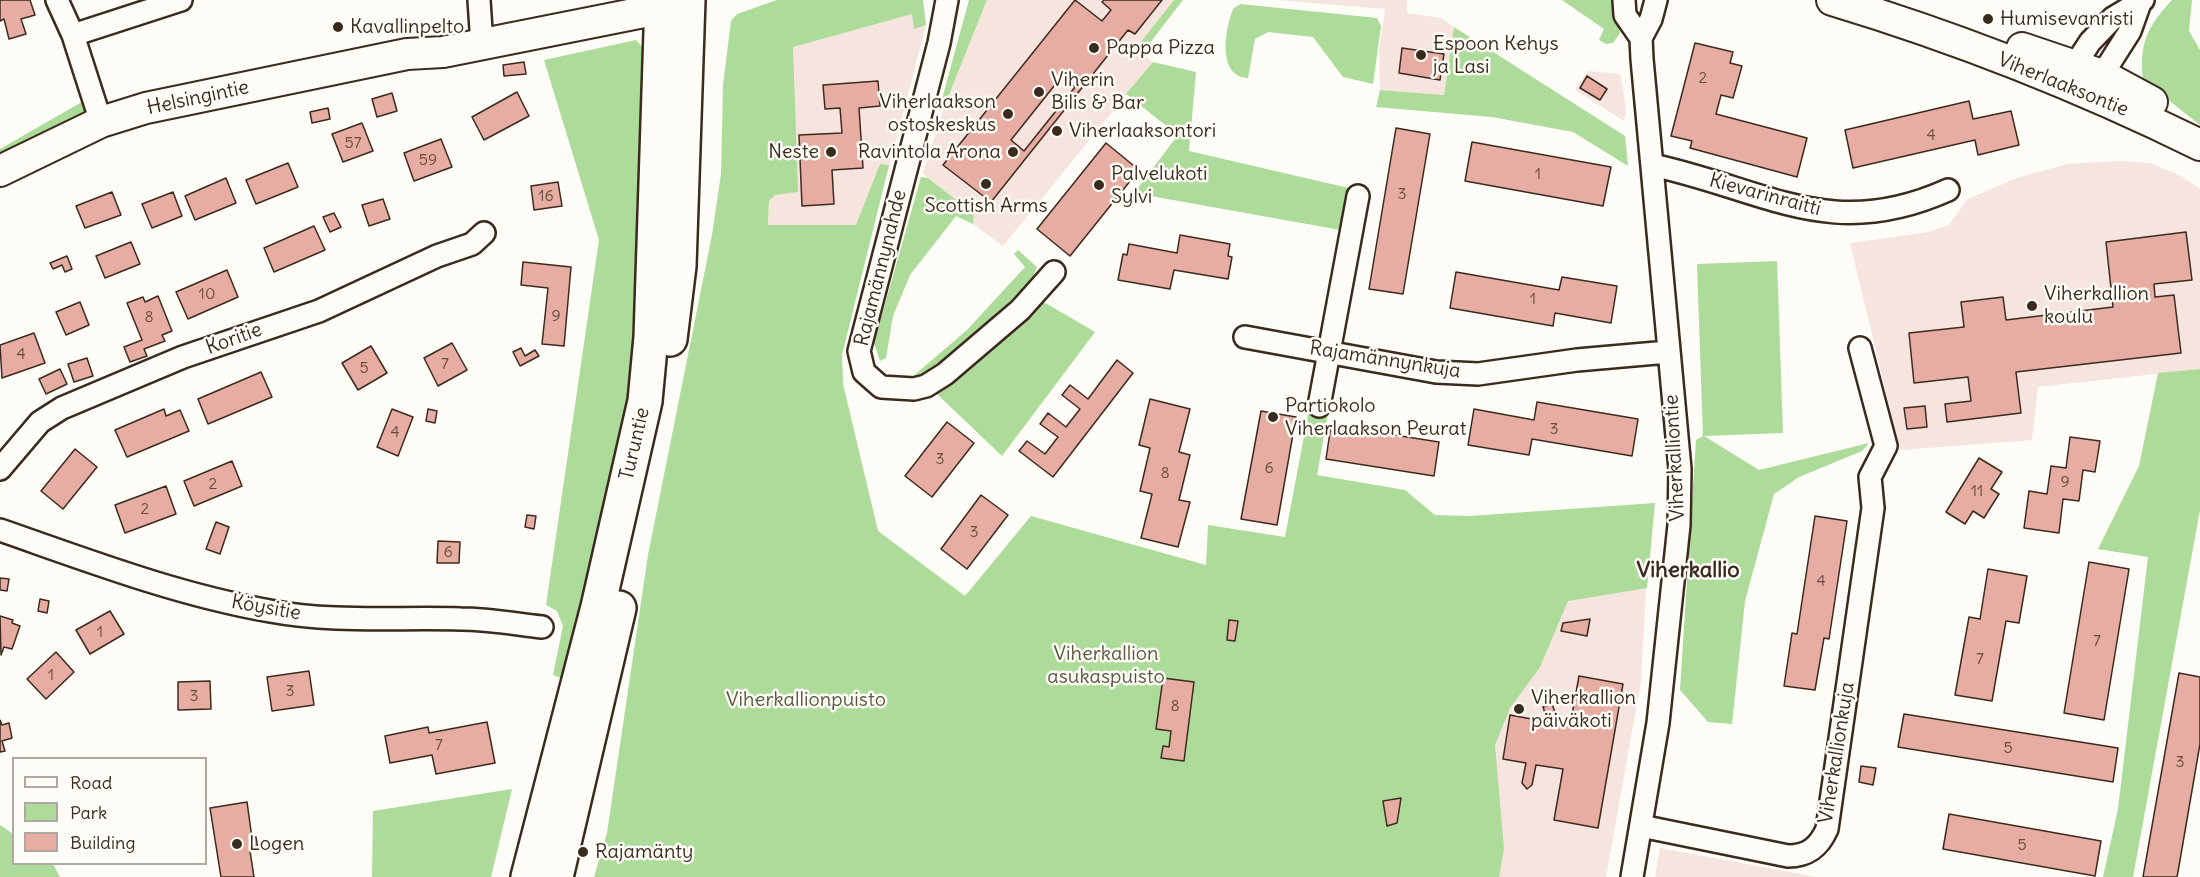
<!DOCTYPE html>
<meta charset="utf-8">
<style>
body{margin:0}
#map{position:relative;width:2200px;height:877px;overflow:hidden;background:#fdfcf7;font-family:Delius,sans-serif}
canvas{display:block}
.legend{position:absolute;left:12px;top:757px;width:195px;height:108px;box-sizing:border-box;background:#fdfcf7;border:2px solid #afa8a0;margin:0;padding:8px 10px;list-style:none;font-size:18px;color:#3b2a1e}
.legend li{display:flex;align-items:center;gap:12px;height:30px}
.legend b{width:30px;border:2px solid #afa8a0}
</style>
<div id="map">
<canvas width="2200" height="877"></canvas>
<ul class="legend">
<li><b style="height:8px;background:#fdfcf7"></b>Road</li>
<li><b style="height:16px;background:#addb99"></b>Park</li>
<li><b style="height:16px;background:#e7ada3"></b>Building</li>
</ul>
</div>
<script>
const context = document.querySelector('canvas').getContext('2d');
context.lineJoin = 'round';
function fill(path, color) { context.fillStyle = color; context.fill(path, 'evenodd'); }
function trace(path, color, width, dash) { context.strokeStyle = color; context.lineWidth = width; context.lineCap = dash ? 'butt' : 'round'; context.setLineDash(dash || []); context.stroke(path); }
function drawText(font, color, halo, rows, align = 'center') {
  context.font = font + ' Delius,sans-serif'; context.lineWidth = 5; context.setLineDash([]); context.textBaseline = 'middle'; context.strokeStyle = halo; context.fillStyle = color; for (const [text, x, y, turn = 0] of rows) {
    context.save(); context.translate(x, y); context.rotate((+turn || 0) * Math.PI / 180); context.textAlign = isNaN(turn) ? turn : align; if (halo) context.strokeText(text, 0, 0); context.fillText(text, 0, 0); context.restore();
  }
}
const built = new Path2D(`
 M777,0H923L926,25L867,251L768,226Z
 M987,0H1174L1136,48L1153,62L1003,246L973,224L974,214L923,174L943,110Z
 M1276,0H1407V13L1441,18L1454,27L1444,95L1380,90L1379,50L1385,9Z
 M1588,71L1620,74L1626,108L1624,121L1575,90Z
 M2120,161L2150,163L2181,176L2200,189V369L2038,387L2032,440L1900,450L1850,243L1929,232L1949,225L1968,199L2017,178L2068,164Z
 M1647,568L1641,681L1606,877H1380L1461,625Z
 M1660,848L1816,877H1655Z`);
const green = new Path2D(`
 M777,0H923L926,25L914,29L912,14L793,47L798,192L775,195L769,201L768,225H856L880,164L889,165L842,355L843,384L878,531L965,596L1031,516L1206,565L1208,525L1285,537L1309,410L1328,413L1317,475L1405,490L1435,515L1469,516L1655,503L1647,588L1568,601L1540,667L1510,708L1495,745L1504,849L1499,877H594L607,833L648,555L712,235L721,174L723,85L731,21L737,14Z
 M969,0H987L943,110H939Z
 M1174,0H1183L1142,53L1136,48Z
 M1562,0H1613L1620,33L1613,43L1606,44L1599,40L1604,29Z
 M2172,0H2192L2189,31L2200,50V125L2143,80C2139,44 2147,27 2172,0Z
 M1240,4L1377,18L1381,26L1373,84L1343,77L1313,37L1268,32L1255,39L1248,78C1217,77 1225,29 1233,9Z
 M1454,27L1625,136L1628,166L1573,132L1492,117L1376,107L1380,90L1444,95Z
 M636,40L651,57L642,357L571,682L553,675L563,626L557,611L546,605L599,240L544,60Z
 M1153,62L1196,72L1189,151L1353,189L1346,231L1134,193L1178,135L1126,94Z
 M87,99L88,106L83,115L0,158V149Z
 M921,177L928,178L974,214L973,224L956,216L910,275L893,316L886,358L880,361L874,343Z
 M1018,250L1037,267L1034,275C1015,297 937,381 911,378L967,330L1025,267L1014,254Z
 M1777,261L1783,433L1704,436L1759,470L1869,443L1862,451L1799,477L1774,494L1745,601L1732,724L1708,722L1680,690L1696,440L1703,436L1697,264Z
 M1042,301L1095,332L1002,456L937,394Z
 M2200,369V510L2133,877H2103L2118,809L2148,557L2098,549L2139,466L2158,373Z
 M512,789L491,877H372L373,811Z
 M0,825L13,834L14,864H53L60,877H0Z`);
const building = new Path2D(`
 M0,0H30L35,15L21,19L26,34L9,39L4,19L0,21Z
 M1075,0L1102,21L1111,10L1102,2L1104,0H1162L1135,34L1128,30L991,202L943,165ZM1062,76L1075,87L1024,151L1011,140Z
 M1695,43L1733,52L1730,63L1742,66L1733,98L1721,95L1716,114L1807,138L1797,177L1690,148L1692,141L1671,136Z
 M1402,48L1444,54L1440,80L1399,73Z
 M524,62L526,74L504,76L503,65Z
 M1587,76L1607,89L1600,100L1580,88Z
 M878,81L880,106L859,108L863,168L832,170L834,204L802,206L799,135L842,133L840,108L825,109L823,85Z
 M517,92L529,116L484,140L472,117Z
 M392,93L397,111L377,117L372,99Z
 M1969,101L1973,119L2011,111L2019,145L1978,155L1975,140L1853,168L1845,130Z
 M328,108L330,119L312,123L310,112Z
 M362,123L373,151L343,162L332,134Z
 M1396,128L1430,134L1403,294L1369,289Z
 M441,139L452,167L414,181L404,153Z
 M1472,142L1611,167L1603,206L1465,181Z
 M1106,143L1139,170L1070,256L1037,229Z
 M288,163L298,187L256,204L246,180Z
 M226,178L236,203L195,220L185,196Z
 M558,182L562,206L534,210L531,186Z
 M112,192L121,215L85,228L76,206Z
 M173,192L182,216L152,228L142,204Z
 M383,199L390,219L369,226L362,205Z
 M334,213L341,227L330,232L323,217Z
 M314,226L325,250L274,272L264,248Z
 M2186,232L2192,280L2154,284L2155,297L2174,295L2181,353L2016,372L2021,413L1947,422L1945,404L1971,401L1968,377L1914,383L1909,333L1964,327L1961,302L2003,297L2006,320L2113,307L2106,242Z
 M1180,235L1230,244L1228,256L1232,257L1228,279L1174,270L1170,289L1118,280L1123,254L1127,255L1129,244L1177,253Z
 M131,242L140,264L105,278L96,256Z
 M67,256L72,269L65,272L62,265L53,269L50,263Z
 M523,262L571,267L564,346L542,344L548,288L521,285Z
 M227,270L238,297L188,319L176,292Z
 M1456,272L1559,290L1562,277L1617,286L1611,323L1555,313L1553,326L1450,308Z
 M158,296L172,331L162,335L165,341L144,349L147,356L130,362L124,347L142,340L127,303L143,297L145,302Z
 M80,302L89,325L66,335L56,312Z
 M34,333L45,363L2,378L0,345Z
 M452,343L467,370L438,386L424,358Z
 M371,346L387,373L358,390L342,363Z
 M521,348L525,356L535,350L539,356L520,366L513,352Z
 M87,358L93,376L74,382L68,364Z
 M1117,360L1133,373L1053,477L1019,451L1027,441L1045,454L1058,437L1040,424L1048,413L1066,427L1080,409L1062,395L1070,385L1088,399Z
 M60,369L67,384L46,394L39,379Z
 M261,372L272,397L208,424L198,399Z
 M1150,399L1190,409L1179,452L1190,455L1179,500L1190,502L1178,547L1141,538L1152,494L1140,491L1150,448L1139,445Z
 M1537,402L1638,419L1632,456L1532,439L1529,455L1468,445L1474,409L1534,420Z
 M1925,406L1927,427L1907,429L1904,408Z
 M164,409L166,416L180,410L189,431L127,457L115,430Z
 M392,409L413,417L398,456L377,447Z
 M428,409L437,411L435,423L426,421Z
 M1261,411L1296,417L1277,525L1241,519Z
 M947,422L974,443L932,497L905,476Z
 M1331,425L1439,442L1434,476L1326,459Z
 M2070,437L2100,441L2095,472L2083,470L2079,501L2063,499L2059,533L2024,528L2029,491L2047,494L2051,466L2066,468Z
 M75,449L97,467L63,509L41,491Z
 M1979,458L2002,472L1991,489L1999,494L1984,518L1973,511L1965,524L1946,512Z
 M232,461L242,486L194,506L184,481Z
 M166,486L176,514L125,533L115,505Z
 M981,495L1008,515L967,569L941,549Z
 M527,515L536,516L534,529L525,527Z
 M1815,516L1847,521L1829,639L1824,638L1815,690L1784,686L1792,633L1797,634Z
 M216,522L229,527L220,554L206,549Z
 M438,541L460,542L459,563H437Z
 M2089,562L2129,569L2104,720L2064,713Z
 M1988,569L2027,576L2019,623L2006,621L1992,701L1955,695L1969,617L1980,619Z
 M0,578L9,579L7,591L0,590Z
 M40,599L49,601L47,613L38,611Z
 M110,611L124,634L90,654L76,630Z
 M0,616L13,620L12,623L20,626L12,649L4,647L1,655Z
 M1590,619L1587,636L1561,631L1563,623Z
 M1229,620L1238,621L1235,641L1227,640Z
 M56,652L74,672L46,699L27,679Z
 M309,671L314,705L272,711L267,677Z
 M2179,673L2200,677V744L2179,866L2177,877H2143Z
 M1579,676L1623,684L1598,828L1554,820L1563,769L1536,765L1532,785L1527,789L1522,783L1526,763L1503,759L1510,715L1548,722L1543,707L1552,704L1559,723L1570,726Z
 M1163,678L1194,682L1184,761L1161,758L1163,746L1169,747L1171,731L1156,729Z
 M210,681L211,709L178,710V682Z
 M1904,714L2118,748L2113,782L1898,747Z
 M0,720L2,725L9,723L12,738L2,741L5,751L0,752Z
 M487,722L495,763L436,774L432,755L390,763L385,736L428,727L429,733Z
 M1861,766L1876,768L1873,785L1859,782Z
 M1401,798L1397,823L1387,826L1383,801Z
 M247,802L252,838L256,837L258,850L250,851L254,877H221L210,808Z
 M1949,814L2101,841L2095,876L1943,849Z`);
const street = new Path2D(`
 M57,0L73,35L101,122
 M479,0L482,45
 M947,0L939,43L859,351L864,372L881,387L914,389L926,386L945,374L1020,310L1054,272
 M1624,0L1625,15L1641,38
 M2140,3L2130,31L2102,75L2079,89L2075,65L2090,42L2113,18L2143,0
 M73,35L181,0
 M1652,165C1765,189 1830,243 1948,190
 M1245,337L1436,372L1478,374L1577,360L1668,352
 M1319,406L1358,196
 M0,469L40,422L62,408L183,357L319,311L437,256L472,244L484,233
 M0,530C89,561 178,595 270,611C334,623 397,617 461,619C488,619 515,624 542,627
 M1641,826L1788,856C1808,856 1819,847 1827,829L1873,508L1870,477L1886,446L1860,348
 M1632,877L1658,723L1679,525L1680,469L1642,59L1641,38L1651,19L1656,0`);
const secondary = new Path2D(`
 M1832,0C1958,38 2082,87 2200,145
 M2022,48L2102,75L2152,102
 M0,171L101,122L146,108L407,54L443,52L684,4`);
const primary = new Path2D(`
 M670,339L679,266L688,0
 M528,877L598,607L645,401L651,337L662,0
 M556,877L619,608`);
const markers = [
 [1988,19,6,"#3b2a1e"],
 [338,27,6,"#3b2a1e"],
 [1094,48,6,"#3b2a1e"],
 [1421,55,6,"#3b2a1e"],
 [1039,92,6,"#3b2a1e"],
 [1008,114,6,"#3b2a1e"],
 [1057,131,6,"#3b2a1e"],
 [831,152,6,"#3b2a1e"],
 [1013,152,6,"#3b2a1e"],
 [986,184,6,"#3b2a1e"],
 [1099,185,6,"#3b2a1e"],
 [2032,306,6,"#3b2a1e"],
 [1273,417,6,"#3b2a1e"],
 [1519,709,6,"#3b2a1e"],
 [237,844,6,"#3b2a1e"],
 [583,852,6,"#3b2a1e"]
];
const numberNames = [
 ["2",1703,78],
 ["4",1931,135],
 ["57",353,143],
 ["59",428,160],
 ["1",1538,174],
 ["3",1402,194],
 ["16",546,196],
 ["10",207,294],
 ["1",1533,299],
 ["9",556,316],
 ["8",149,317],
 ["4",21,354],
 ["7",445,364],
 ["5",364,368],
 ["3",1554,429],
 ["4",395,432],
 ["3",940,459],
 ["6",1269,468],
 ["8",1165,473],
 ["9",2065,482],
 ["2",213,484],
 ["11",1977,491],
 ["2",145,509],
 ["3",974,532],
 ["6",448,552],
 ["4",1821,581],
 ["1",100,632],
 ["7",2097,641],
 ["7",1980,659],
 ["1",51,675],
 ["3",290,691],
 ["3",194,696],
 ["8",1175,706],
 ["7",439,745],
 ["5",2008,748],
 ["3",2180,762],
 ["5",2022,845]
];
const poiNames = [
 ["Humisevanristi",2000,19],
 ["Kavallinpelto",350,27],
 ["Espoon Kehys",1433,44],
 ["ja Lasi",1433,67],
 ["Pappa Pizza",1106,48],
 ["Viherin",1051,80],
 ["Bilis & Bar",1051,103],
 ["Viherlaakson",996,102,"right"],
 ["ostoskeskus",996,125,"right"],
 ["Viherlaaksontori",1069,131],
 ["Neste",819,152,"right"],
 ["Ravintola Arona",1001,152,"right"],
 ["Palvelukoti",1111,174],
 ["Sylvi",1111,197],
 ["Scottish Arms",986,206,"center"],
 ["Viherkallion",2044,294],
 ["koulu",2044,317],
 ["Partiokolo",1285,406],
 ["Viherlaakson Peurat",1285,429],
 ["Viherkallion",1531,698],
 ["päiväkoti",1531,721],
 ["Logen",249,844],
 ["Rajamänty",595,852]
];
const streetNames = [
 ["Viherlaaksontie",2063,85,22],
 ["Helsingintie",198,98,-12],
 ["Kievarinraitti",1765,195,15],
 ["Rajamännynahde",881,268,-76],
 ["Koritie",234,339,-20],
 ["Rajamännynkuja",1385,360,9],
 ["Turuntie",635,444,-77],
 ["Viherkalliontie",1675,458,-93],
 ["Köysitie",266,608,10],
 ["Viherkallionkuja",1837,753,-81]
];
const parkNames = [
 ["Viherkallion",1106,654],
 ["asukaspuisto",1106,677],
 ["Viherkallionpuisto",806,700]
];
const quarterNames = [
 ["Viherkallio",1688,571]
];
fill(built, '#f6e4de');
fill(green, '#addb99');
fill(building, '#e7ada3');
trace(building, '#3b2a1e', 1.5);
trace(street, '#3b2a1e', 26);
trace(secondary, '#3b2a1e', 34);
trace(primary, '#3b2a1e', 38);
trace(street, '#fdfcf7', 21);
trace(secondary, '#fdfcf7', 30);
trace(primary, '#fdfcf7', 33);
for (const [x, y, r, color] of markers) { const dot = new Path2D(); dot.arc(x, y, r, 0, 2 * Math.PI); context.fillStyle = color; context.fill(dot); trace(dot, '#fdfcf7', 2); }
drawText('16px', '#664b3f', null, numberNames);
drawText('20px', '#3b2a1e', '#fdfcf7', poiNames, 'left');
drawText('20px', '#3b2a1e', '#fdfcf7', streetNames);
drawText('20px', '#58563d', '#fdfcf7', parkNames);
drawText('bold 22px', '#3b2a1e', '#fdfcf7', quarterNames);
</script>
